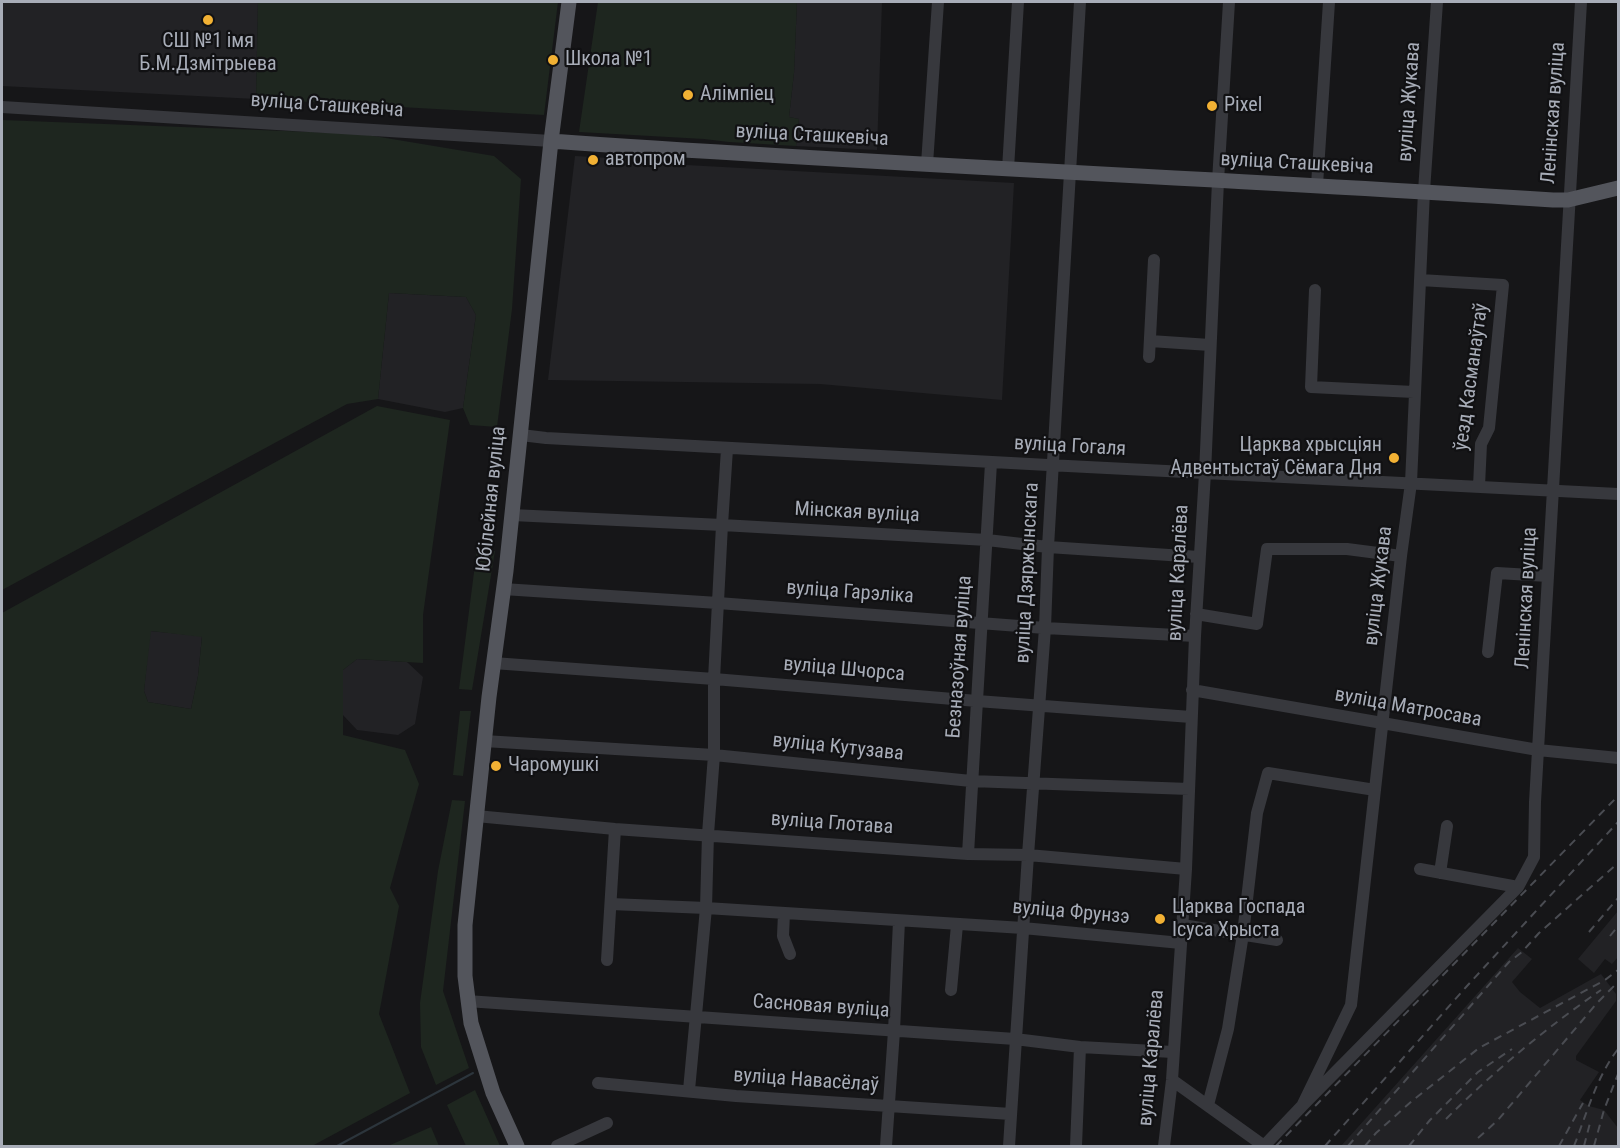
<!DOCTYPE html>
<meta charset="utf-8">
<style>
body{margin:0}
#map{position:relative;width:1620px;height:1148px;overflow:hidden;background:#161618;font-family:"Roboto Condensed",sans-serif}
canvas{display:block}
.frame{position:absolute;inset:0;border:3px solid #a8adb8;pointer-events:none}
</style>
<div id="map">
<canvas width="1620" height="1148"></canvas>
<div class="frame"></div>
</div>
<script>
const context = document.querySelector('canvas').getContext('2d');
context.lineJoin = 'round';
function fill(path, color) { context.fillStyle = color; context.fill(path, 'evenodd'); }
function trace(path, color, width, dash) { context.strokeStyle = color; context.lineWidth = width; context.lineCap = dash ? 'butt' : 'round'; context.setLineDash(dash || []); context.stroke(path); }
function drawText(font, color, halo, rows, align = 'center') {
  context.font = font + ' "Roboto Condensed",sans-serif'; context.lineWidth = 4.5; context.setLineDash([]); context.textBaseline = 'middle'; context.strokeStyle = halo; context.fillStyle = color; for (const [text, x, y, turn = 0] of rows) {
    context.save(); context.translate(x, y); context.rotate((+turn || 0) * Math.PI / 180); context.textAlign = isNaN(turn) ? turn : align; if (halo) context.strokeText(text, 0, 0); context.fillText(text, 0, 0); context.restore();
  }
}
const built = new Path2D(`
 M2,2H258L256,99L2,86Z
 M797,2H882L877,150L796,146L799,119L789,117L794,73Z
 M575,156L661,161L665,164H668L1014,183L1002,400L820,384L548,380Z
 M389,293L466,297L476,315L463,408L445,412L378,399Z
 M150,631L202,636L198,676L191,709L148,702L144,691Z
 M357,659L407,662L423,677L415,724L398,735L357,730L343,715V670Z
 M1618,911V957L1612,964L1605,959L1594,973L1578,959Z
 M1518,948L1532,959L1512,982L1520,992L1540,1008L1601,974L1616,994V1001L1576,1056V1060L1599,1072L1580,1100L1589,1106L1604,1110L1618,1128V1146H1341Z`);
const green = new Path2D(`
 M258,2H558L544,115L256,99Z
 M598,2H797L794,73L789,117L799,119L796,146L729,142L704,139L579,132Z
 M2,120L362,134L494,156L521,179L512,309L497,427L470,425L463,408L476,315L466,297L389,293L378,399L347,404L2,590Z
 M377,406L450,420L423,615V663L357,659L343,670V735L405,750L419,784L390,888L399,906L379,1014L410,1093L312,1146H2V613ZM151,631L202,637L198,676L191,709L148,702L144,691Z
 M477,549L495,551L472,690L459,689Z
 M460,711H471L463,776L453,775Z
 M452,800L465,801L443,991L469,1068L436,1085L421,1047L420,1003L438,871Z
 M475,1090L500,1146H466L447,1105Z
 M431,1127L439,1146H388Z`);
const stream = new Path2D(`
 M337,1146L473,1073`);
const minor = new Path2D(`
 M2,107L551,141
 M927,164L938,2
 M1008,169L1018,2
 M1317,185L1329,2
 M1420,280L1503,285L1489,428L1481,444L1479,486
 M1315,290L1311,387L1414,392
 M1150,341L1210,345
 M1149,357L1154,260
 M521,435L546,438C903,459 1261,475 1618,494
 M512,515L722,525L987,540L1048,547L1199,557
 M503,589L718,603L1045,628L1195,636
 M1196,614L1257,624L1267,549H1347L1401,556
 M1488,652L1497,573L1548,576
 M493,663L714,679L977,701L1191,717
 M1192,690L1538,750L1618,758
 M484,741L714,755L971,781L1189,789
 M476,816L615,829L968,854L1028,855L1186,869
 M968,854L991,463
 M1420,869L1518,887
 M1440,873L1447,826
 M611,904L706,908L1023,928L1181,943
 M784,913L783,936L790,954
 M1182,925L1277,940
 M607,960L615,829
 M951,990L957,925
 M467,1001L1015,1039L1080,1047L1173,1052
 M1172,1080L1264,1146
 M598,1083L736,1096L1011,1114
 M689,1090L706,908L708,834L714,755V679L722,525L727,449
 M1208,1105L1228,1029L1243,934L1257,813L1268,773L1375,790
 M1302,1106L1518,887L1534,857L1535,802L1581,2
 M557,1146L607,1123
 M886,1146L894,1031L899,921
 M1009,1146L1028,855L1045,628L1048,547L1080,2
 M1076,1146L1080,1047
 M1164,1146L1172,1080L1186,869L1195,636L1205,473L1218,181L1229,2
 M1264,1146L1302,1106L1351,1005L1401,556L1411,483L1424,191L1437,2`);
const major = new Path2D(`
 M551,141C885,165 1219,178 1553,200H1568L1618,188
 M517,1146L493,1093L471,1023L465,976V925L489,697L506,571L551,141L569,2`);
const rail = new Path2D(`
 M1589,932L1618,898
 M1610,936L1618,926
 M1446,1119C1493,1072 1546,1028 1601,990
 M1478,1138L1498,1120L1597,1003L1618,982
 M1276,1146L1618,796
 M1325,1146L1467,986L1618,822
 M1348,1146L1509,962L1522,952L1539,933L1618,863
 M1365,1146L1376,1133L1412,1101L1479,1048L1605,980L1618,970
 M1409,1146L1430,1120L1478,1072L1512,1049
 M1559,1146L1583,1103
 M1574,1146C1587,1113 1596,1078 1618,1049
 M1584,1146L1590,1123
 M1594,1146L1604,1110L1618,1074`);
const markers = [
 [208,20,6,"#f2b134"],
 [553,60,6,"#f2b134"],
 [688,95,6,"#f2b134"],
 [1212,106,6,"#f2b134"],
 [593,160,6,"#f2b134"],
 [1394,458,6,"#f2b134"],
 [496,766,6,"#f2b134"],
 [1160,919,6,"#f2b134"]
];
const poiNames = [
 ["СШ №1 імя",208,42,"center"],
 ["Б.М.Дзмітрыева",208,65,"center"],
 ["Школа №1",565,60],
 ["Алімпіец",700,95],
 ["Pixel",1224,106],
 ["автопром",605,160],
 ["Царква хрысціян",1382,446,"right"],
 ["Адвентыстаў Сёмага Дня",1382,469,"right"],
 ["Чаромушкі",508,766],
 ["Царква Госпада",1172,908],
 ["Ісуса Хрыста",1172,931]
];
const streetNames = [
 ["вуліца Жукава",1410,102,-86],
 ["вуліца Сташкевіча",327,106,4],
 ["Ленінская вуліца",1554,113,-86],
 ["вуліца Сташкевіча",812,136,3],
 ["вуліца Сташкевіча",1297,164,3],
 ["ўезд Касманаўтаў",1472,377,-82],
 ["вуліца Гогаля",1070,447,3],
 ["Юбілейная вуліца",492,499,-84],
 ["Мінская вуліца",857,513,3],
 ["вуліца Дзяржынскага",1028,573,-87],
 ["вуліца Каралёва",1179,573,-87],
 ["вуліца Жукава",1379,586,-83],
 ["вуліца Гарэліка",850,593,4],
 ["Ленінская вуліца",1527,598,-87],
 ["Безназоўная вуліца",960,657,-86],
 ["вуліца Шчорса",844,670,5],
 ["вуліца Матросава",1408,708,10],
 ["вуліца Кутузава",838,748,6],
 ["вуліца Глотава",832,824,4],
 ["вуліца Фрунзэ",1071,913,5],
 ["Сасновая вуліца",821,1007,4],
 ["вуліца Каралёва",1152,1058,-85],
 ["вуліца Навасёлаў",806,1081,4]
];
fill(built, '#222225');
fill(green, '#1e261f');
trace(stream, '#2c353c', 2);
trace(minor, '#37383d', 12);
trace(major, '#53555c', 15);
trace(rail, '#4a4c52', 2, [8, 6]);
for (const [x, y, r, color] of markers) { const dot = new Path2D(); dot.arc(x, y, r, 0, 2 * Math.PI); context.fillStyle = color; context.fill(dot); trace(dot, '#111113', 2); }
drawText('20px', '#a8adb8', '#111113', poiNames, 'left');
drawText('20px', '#a8adb8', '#111113', streetNames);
</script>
